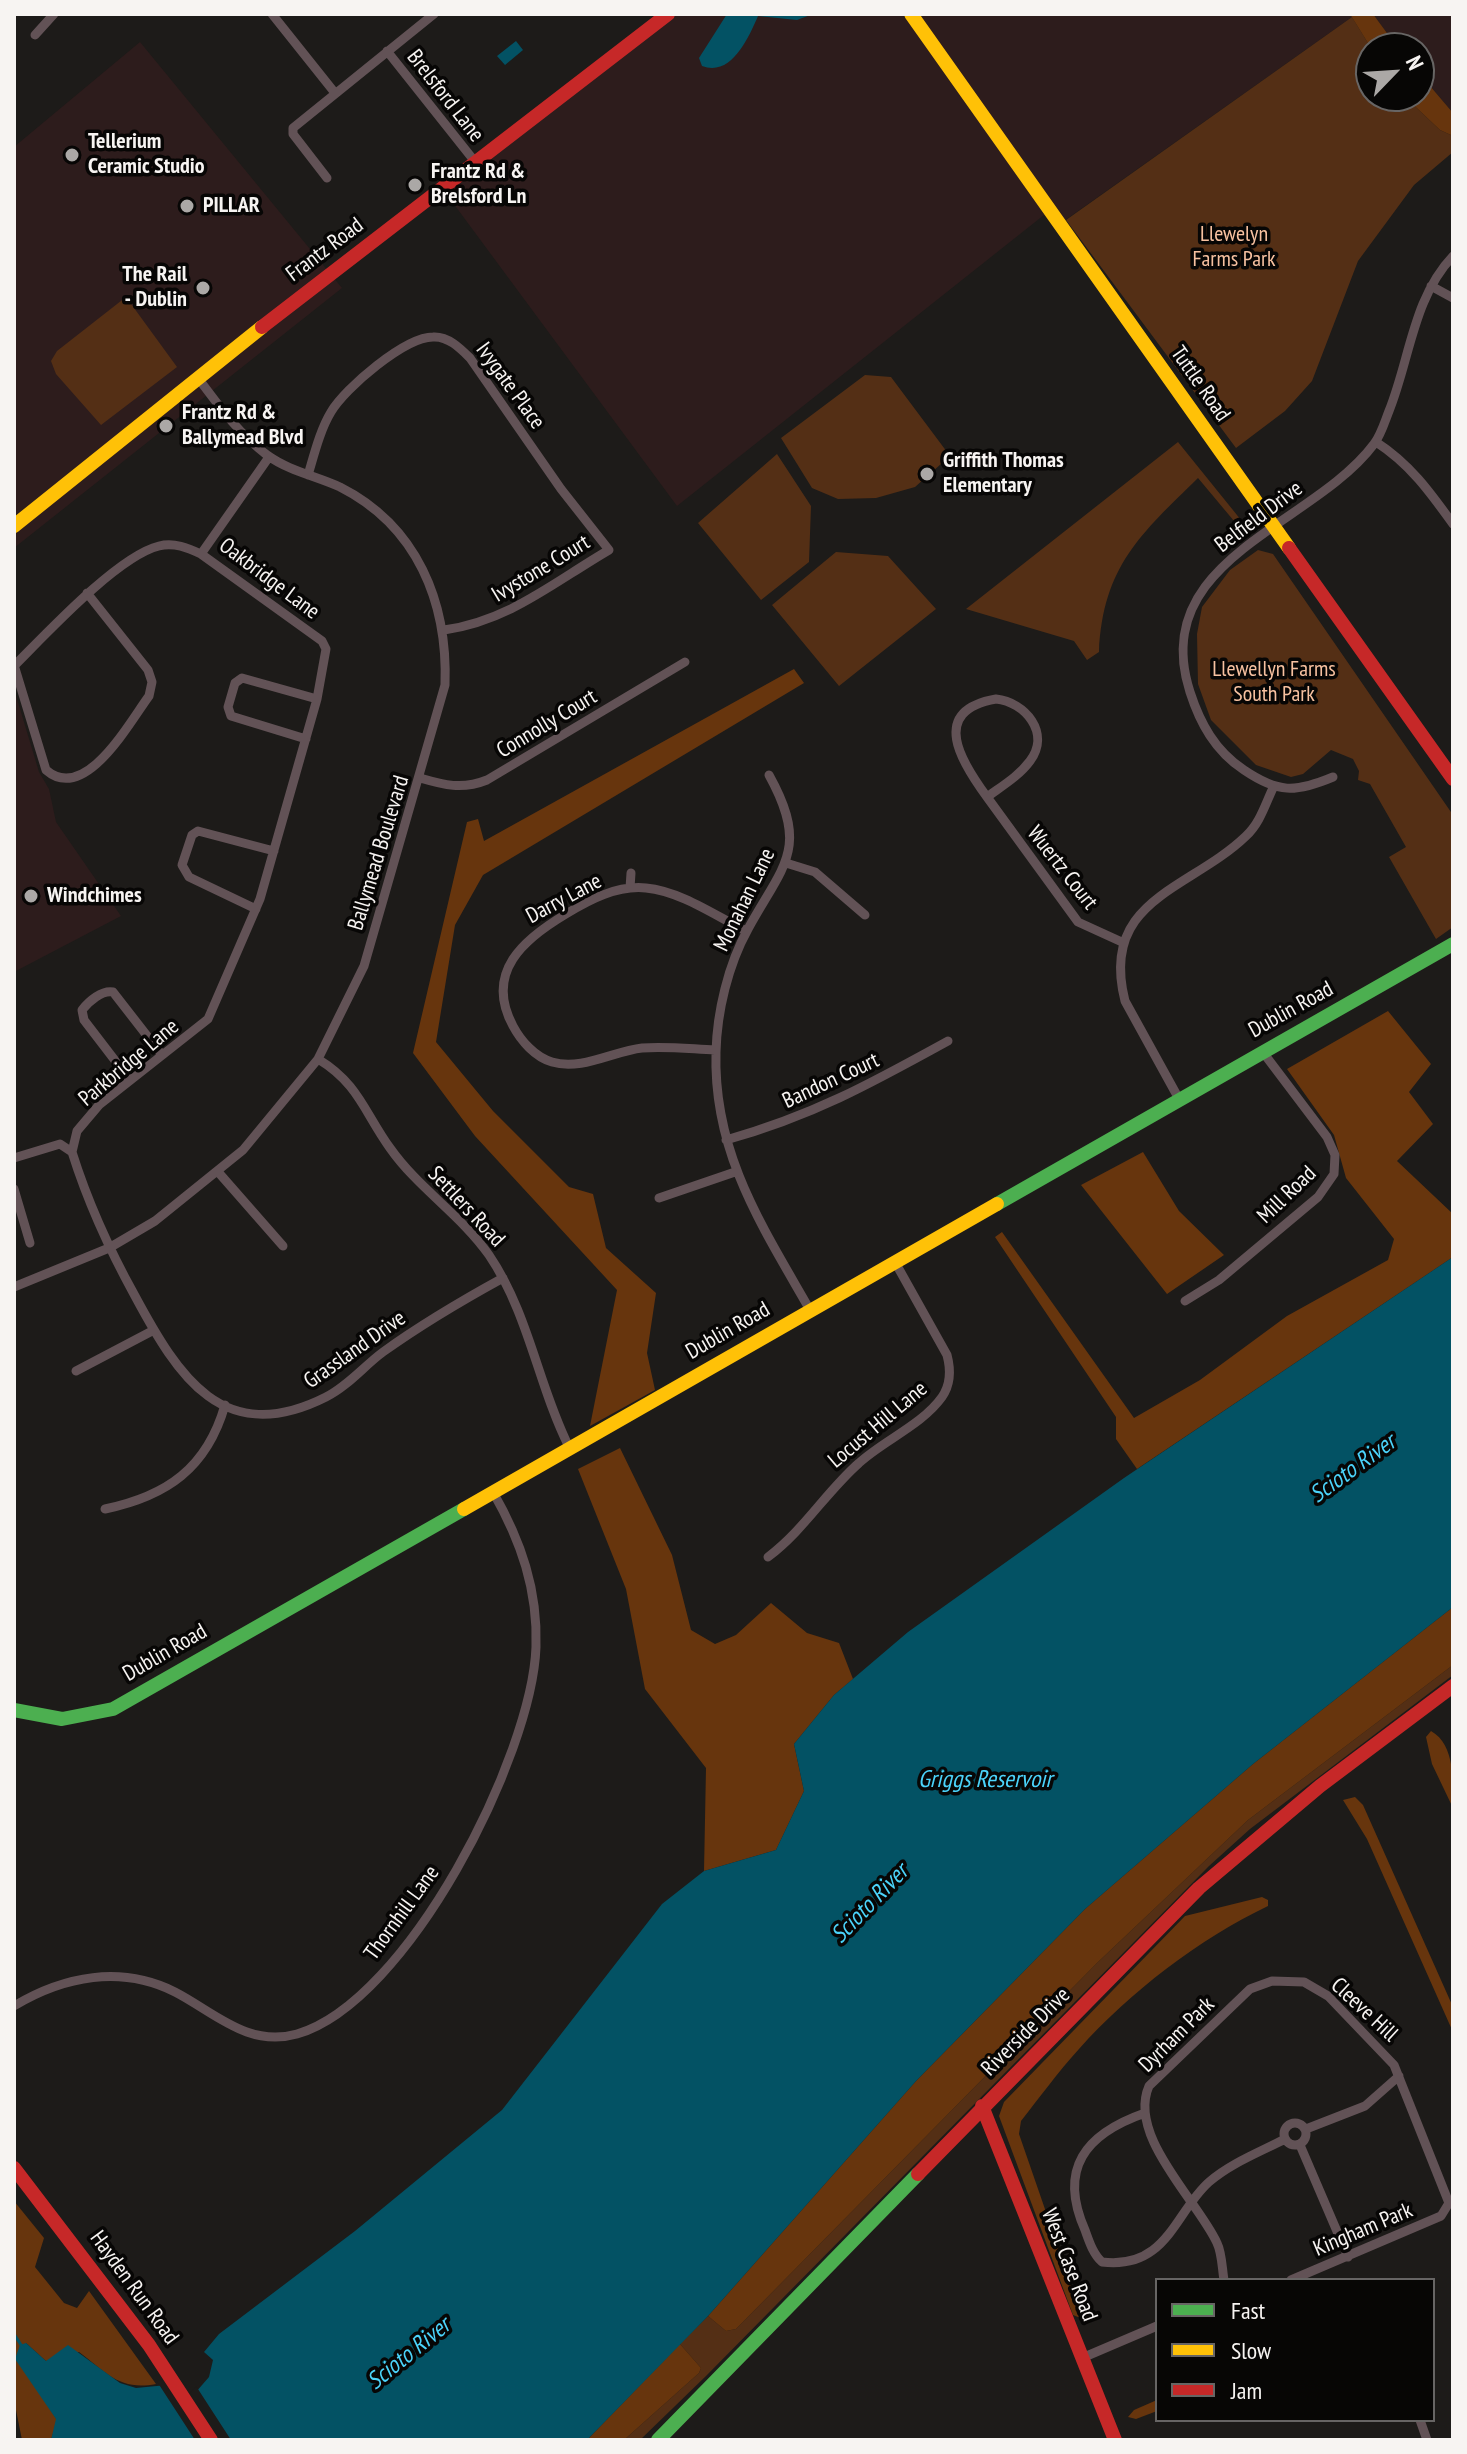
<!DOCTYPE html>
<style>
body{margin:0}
#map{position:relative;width:1467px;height:2454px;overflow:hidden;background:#1d1b19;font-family:"PT Sans Narrow",sans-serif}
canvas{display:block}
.frame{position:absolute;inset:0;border:16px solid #f7f4f2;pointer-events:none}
.legend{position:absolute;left:1155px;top:2278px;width:280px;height:144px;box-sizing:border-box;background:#070605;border:2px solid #676564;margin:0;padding:10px 14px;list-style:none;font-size:24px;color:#f7f4f2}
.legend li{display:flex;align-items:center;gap:16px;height:40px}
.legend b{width:40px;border:2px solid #676564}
.north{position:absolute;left:1355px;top:32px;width:80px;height:80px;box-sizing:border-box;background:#070605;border:2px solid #676564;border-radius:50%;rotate:65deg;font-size:22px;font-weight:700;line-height:32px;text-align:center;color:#f7f4f2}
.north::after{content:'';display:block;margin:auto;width:28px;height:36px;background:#aba8a6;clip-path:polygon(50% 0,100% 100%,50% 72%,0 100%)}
</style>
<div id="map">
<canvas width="1467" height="2454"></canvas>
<div class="frame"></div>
<ul class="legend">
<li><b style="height:10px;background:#4caf50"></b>Fast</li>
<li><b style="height:10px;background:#ffc107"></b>Slow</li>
<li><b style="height:10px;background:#c62828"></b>Jam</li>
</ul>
<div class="north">N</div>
</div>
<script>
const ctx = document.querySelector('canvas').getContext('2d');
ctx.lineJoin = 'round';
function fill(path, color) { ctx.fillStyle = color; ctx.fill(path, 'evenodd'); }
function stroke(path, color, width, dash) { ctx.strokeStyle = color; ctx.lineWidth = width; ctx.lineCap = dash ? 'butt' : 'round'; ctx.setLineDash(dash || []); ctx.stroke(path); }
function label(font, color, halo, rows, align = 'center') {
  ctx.font = font + ' "PT Sans Narrow",sans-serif'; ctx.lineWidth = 7; ctx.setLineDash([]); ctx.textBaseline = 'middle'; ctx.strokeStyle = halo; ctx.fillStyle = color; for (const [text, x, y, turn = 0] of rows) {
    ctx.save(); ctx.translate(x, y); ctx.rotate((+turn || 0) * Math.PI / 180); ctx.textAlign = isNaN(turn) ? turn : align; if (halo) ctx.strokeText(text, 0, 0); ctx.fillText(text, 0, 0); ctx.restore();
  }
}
const commercial = new Path2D(`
 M660,14H1350L1352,17L1054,228L1044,215L677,506L439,184Z
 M1373,14H1453V113L1419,73V48H1398Z
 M140,42L342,288L14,548V147Z
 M14,689L39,772L49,789L56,822L121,916L14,972Z`);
const green = new Path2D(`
 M1352,17L1371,48V96H1404L1440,130L1453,136V152L1414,185L1358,261L1312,381L1285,411L1236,448L1066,220Z
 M126,297L177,367L101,425L56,374L51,361L57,351Z
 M865,375L891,377L950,456L915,487L876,498L838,499L812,488L781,438Z
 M1178,442L1241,520L1239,527L1198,478C1141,534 1103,566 1099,652L1087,660L1074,641L966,609Z
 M777,454L811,506L809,562L761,600L698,523Z
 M1258,550L1273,554L1453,815V927L1436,939L1389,857L1406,847L1370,784L1358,780L1359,771L1353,759L1331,750L1303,774L1291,777L1256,765L1211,720L1198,684L1197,634L1202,607L1230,570Z
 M836,552L888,556L936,609L839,686L772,605Z
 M1453,1665V1675L1250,1829L1209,1866L706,2376L640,2440H624L699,2373L701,2368L680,2344L708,2316L726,2331L736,2329L1097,1963L1248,1820Z`);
const forest = new Path2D(`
 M1350,14H1373L1398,48H1371Z
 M1419,73L1453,113V136L1440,130L1404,96H1419Z
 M794,669L804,683L483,875L455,925L436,1042L493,1111L569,1187L593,1194L606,1248L656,1293L647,1353L655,1390L590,1426L617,1290L475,1136L413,1053L467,822L478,819L484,841Z
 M1388,1011L1431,1064L1409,1092L1433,1124L1397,1161L1453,1214V1257L1137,1469L1116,1439V1417L995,1237L1002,1232L1134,1418L1200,1380L1287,1316L1388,1260L1394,1239L1346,1178L1334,1135L1287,1069Z
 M1143,1152L1179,1211L1224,1255L1167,1294L1081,1185Z
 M620,1448L672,1555L691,1630L715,1644L736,1635L771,1603L807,1633L839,1643L853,1679L834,1695L794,1744L804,1791L776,1850L704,1871L706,1768L645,1689L626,1589L578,1469Z
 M1453,1607V1665L1248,1820L1097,1963L736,2329L726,2331L708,2316L916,2081L1085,1909L1253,1764Z
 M1431,1731C1456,1745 1453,1784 1453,1808L1432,1764L1426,1737Z
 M1355,1797L1363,1805L1453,2007V2032L1367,1839L1343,1800Z
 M1262,1897L1268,1900V1906C1199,1939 1130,1992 1079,2049C1058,2072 1040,2097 1021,2121L1019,2134L1083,2319L1073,2315L999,2116L1004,2102L1185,1916Z
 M14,2201L44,2238L35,2267L64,2303L77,2308L89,2291L156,2384C120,2391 107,2373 79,2352L46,2361L26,2343L37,2389L57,2420L51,2440H22L14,2400Z
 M680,2344L701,2368L699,2373L624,2440H587Z
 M1157,2400V2411L1136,2419L1128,2417L1134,2410Z`);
const water = new Path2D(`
 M727,14H813L797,20L758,16C748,39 731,77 702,66L699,58Z
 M516,41L523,50L505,65L497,56Z
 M1453,1257V1607L1253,1764L1085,1909L916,2081L708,2316L587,2440H51L56,2419L15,2359L20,2345L26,2343L46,2361L68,2345L120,2383L136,2388L167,2385L189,2400L209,2377L213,2360L204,2352L219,2334L355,2231L502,2110L662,1904L704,1871L776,1850L804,1791L794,1744L834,1695L908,1632L1124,1478Z`);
const pier = new Path2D(`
 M156,2380L169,2381L188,2395L196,2386L231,2440H195Z`);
const stream = new Path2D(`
 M14,2334L23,2348`);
const street = new Path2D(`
 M272,14L335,93
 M35,35L54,14
 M387,51L476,163
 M327,178L293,134V128L434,14
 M1431,286L1453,298
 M1376,442C1410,464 1430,492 1453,524
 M308,475C314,455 320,430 331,412C345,388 405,337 433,337C448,336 460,348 470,358L561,489L609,550C554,582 509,621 444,630
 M201,554L269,457
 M14,665L46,770C85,804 129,723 149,696L152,682L148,670L87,593
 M15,665C46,634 118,556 159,546C174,542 188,548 201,554L322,641L326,649L317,699L260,899L208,1019L99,1105L77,1131L72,1152C88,1203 109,1249 135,1296C178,1376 223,1449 326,1397C348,1386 364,1366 383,1352C422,1324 461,1301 503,1278
 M996,699C1025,702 1051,733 1030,761C1019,776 1002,786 987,797C962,763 928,711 996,699Z
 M306,739L231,716L228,707L235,683L242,678L317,699
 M769,775C810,849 783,865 748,929C728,965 717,1012 716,1052C713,1153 762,1226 810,1310
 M1333,777C1295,793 1278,793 1244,770C1215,751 1200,723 1190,692C1147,559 1313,526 1374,444C1381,435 1385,421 1389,411C1410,359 1413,298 1453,256
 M420,778C444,785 462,790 487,780L685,662
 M987,797L1078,922L1124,943
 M786,863L815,872L865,915
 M630,888L631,873
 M256,909L189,877L182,865L192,835L198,831L274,851
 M715,1050C691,1049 666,1046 642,1048C614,1051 581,1071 552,1062C535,1057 521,1041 513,1026C484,972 524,939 566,914C589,900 617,885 646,888C680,891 716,916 746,931
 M318,1059C359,1084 364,1112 390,1148C418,1188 461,1215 489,1255C529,1314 538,1385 569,1447
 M130,1080L84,1020L82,1010C89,1001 102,990 113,992L162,1055
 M1179,1099L1125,1001C1099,899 1190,890 1246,836C1260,823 1265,805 1273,788
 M726,1140C812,1116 870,1084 948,1041
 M14,1158L60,1144L72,1152
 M219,1173L283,1246
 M14,1189L30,1243
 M659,1198L735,1172
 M14,1287L109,1248L155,1221L243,1150L318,1059L364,966L445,685C448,602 417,526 340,487C316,476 289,471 267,455C239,434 219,406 198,378
 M1185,1301L1219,1280L1318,1197L1334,1174L1335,1155L1327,1137L1262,1051
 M76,1371L154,1330
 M105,1509C167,1496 207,1468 225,1405
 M768,1557C804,1530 826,1492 859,1463C884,1440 922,1425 942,1397C951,1384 951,1370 947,1355L895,1262
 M14,2006C64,1976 121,1965 175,1992C214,2012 248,2048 297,2034C408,2002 532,1756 536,1647C538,1590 521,1541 493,1492
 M1145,2113C1085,2134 1058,2169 1085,2230C1089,2241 1093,2254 1102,2262C1167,2270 1175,2212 1209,2182C1231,2163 1260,2152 1285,2139
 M1284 2134a11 11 0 1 1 22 0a11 11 0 1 1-22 0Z
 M1306,2129L1365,2106L1399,2076
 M1300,2145L1348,2257
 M1224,2280C1222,2268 1222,2253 1217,2243C1198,2201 1127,2136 1149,2086L1250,1989L1272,1981L1304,1982L1328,1996L1394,2065L1449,2203L1441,2216L1291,2280
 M1082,2358L1157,2326
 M1420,2420L1427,2440`);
const fast = new Path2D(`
 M997,1204L1453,944
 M14,1710L62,1719L113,1709L464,1509
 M658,2440L918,2174`);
const slow = new Path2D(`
 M911,14L1289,548
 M14,526L262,327
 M464,1509L997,1204`);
const jam = new Path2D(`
 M262,327L668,14
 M1289,548L1453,779
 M982,2106L1115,2440
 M14,2168L149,2345L211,2440
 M918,2174L1199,1888L1320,1786L1453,1686`);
const markers = [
 [72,155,8,"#aba8a6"],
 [415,185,8,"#aba8a6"],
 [187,206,8,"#aba8a6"],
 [203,288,8,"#aba8a6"],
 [166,426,8,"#aba8a6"],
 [927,474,8,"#aba8a6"],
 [31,896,8,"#aba8a6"]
];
const streetNames = [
 ["Brelsford Lane",445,96,52],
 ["Frantz Road",325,250,-37],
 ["Tuttle Road",1200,384,55],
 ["Ivygate Place",510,386,54],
 ["Belfield Drive",1259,517,-37],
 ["Ivystone Court",541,569,-31],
 ["Oakbridge Lane",269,579,37],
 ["Connolly Court",547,724,-31],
 ["Ballymead Boulevard",379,853,-73],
 ["Wuertz Court",1062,868,52],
 ["Darry Lane",564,899,-28],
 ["Monahan Lane",745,900,-64],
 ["Dublin Road",1291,1010,-29],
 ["Parkbridge Lane",129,1063,-40],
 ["Bandon Court",831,1081,-25],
 ["Mill Road",1287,1195,-44],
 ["Settlers Road",466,1207,47],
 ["Dublin Road",728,1331,-30],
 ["Grassland Drive",355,1350,-35],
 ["Locust Hill Lane",878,1425,-40],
 ["Dublin Road",165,1653,-30],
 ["Thornhill Lane",402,1913,-54],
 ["Cleeve Hill",1364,2010,43],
 ["Riverside Drive",1026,2032,-45],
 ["Dyrham Park",1177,2035,-45],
 ["Kingham Park",1363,2230,-23],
 ["West Case Road",1069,2265,69],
 ["Hayden Run Road",134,2288,54]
];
const poiNames = [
 ["Tellerium",88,142],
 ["Ceramic Studio",88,167],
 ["Frantz Rd &",431,172],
 ["Brelsford Ln",431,197],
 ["PILLAR",203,206],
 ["The Rail",187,275,"right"],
 ["- Dublin",187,300,"right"],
 ["Frantz Rd &",182,413],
 ["Ballymead Blvd",182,438],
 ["Griffith Thomas",943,461],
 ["Elementary",943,486],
 ["Windchimes",47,896]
];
const parkNames = [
 ["Llewelyn",1234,235],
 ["Farms Park",1234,260],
 ["Llewellyn Farms",1274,670],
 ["South Park",1274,695]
];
const waterNames = [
 ["Scioto River",1353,1469,-36],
 ["Griggs Reservoir",985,1780],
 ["Scioto River",870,1904,-46],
 ["Scioto River",409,2354,-39]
];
fill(commercial, '#2d1c1c');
fill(green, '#542f15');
fill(forest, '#67350d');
fill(water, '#035264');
fill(pier, '#1d1b19');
stroke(stream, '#035264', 3);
stroke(street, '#625256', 9);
stroke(fast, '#4caf50', 14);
stroke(slow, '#ffc107', 14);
stroke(jam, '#c62828', 14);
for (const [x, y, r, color] of markers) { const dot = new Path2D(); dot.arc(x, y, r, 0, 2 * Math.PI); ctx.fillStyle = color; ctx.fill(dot); stroke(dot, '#070605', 3); }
label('22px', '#f7f4f2', '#070605', streetNames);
label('bold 22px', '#f7f4f2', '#070605', poiNames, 'left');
label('22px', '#f7c1a0', '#070605', parkNames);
label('italic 24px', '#4bd3fa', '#070605', waterNames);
</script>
